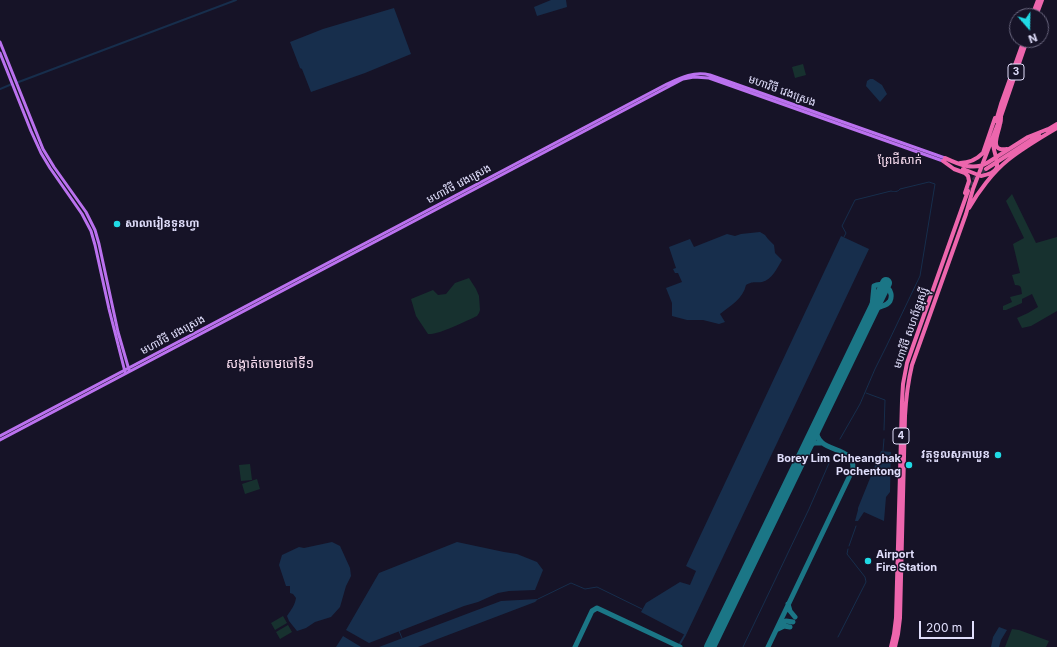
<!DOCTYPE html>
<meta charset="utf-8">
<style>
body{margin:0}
#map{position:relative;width:1057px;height:647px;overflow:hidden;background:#161327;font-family:Inter,sans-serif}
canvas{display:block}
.north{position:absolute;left:1009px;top:8px;width:40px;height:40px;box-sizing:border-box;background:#161327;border:1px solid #67647c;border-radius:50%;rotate:160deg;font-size:11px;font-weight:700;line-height:16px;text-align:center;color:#e0defb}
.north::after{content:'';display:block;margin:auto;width:14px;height:18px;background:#20dae5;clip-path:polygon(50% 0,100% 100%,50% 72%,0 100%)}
.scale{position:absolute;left:919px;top:621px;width:55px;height:18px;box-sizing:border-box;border:2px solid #e0defb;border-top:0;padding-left:5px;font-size:12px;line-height:14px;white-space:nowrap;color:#e0defb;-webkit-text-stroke:3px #161327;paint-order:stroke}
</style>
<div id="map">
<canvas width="1057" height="647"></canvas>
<div class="north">N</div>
<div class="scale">200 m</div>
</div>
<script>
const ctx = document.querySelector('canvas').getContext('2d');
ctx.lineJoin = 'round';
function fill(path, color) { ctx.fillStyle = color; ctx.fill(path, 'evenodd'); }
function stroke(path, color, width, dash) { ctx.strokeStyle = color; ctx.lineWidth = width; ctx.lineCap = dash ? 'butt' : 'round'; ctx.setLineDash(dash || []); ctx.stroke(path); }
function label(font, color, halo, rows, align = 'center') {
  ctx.font = font + ' Inter,"Noto Sans Khmer",sans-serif'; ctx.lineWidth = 3; ctx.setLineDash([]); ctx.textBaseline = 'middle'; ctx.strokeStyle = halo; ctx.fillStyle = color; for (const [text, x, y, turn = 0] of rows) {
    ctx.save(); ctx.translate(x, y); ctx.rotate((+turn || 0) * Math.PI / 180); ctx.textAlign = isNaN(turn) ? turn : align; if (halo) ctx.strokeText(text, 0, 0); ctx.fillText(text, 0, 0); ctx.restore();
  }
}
const green = new Path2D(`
 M803,64L806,75L795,78L792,67Z
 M1012,194L1036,243L1057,237V311L1031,326L1022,328L1017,318L1028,313L1038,307L1032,294L1022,299V303L1006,310H1003V306L1012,302L1010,297L1022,294C1021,288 1022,285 1015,285L1012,275L1020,273L1013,244L1024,238L1006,201Z
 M469,278L476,289L479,296L480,310L479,313L477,316C466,321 439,335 428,334L416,316L411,299L433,290L438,295L446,294L455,283Z
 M250,464L252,480L241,481L239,465Z
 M257,479L260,489L245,494L242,484Z
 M283,616L287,623L275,630L271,623Z
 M288,625L292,632L280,639L276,632Z
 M1012,629L1019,630L1049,641L1046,647H1005Z`);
const water = new Path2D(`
 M551,0H566L567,7L537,16L534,7Z
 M394,8L411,54L365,73L311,92L302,69L300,68L290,42L323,29Z
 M870,79H873L882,85L887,94L880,102L866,86L867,81Z
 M760,232L765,235L768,239L774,245L775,253L782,260C777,268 772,280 762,282C754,283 753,281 746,285C743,299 730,306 720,314L725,322L719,324L703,320H687L672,316V303L666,288L682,282L678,273H675L673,269L676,268L669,247L690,239L694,247L727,234L735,236L741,234Z
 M841,236L869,249L686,635H685L641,612L646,603L680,582L690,585L696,571L686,566Z
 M881,451L891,452L890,492L886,497L884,521L864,512L858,521H855L858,510V508Z
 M332,542L340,546L350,568L351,576L346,586L340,607L331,617L315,622L306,628L297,631L289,621L287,616C291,610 295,605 296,598L293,594L290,593V586H286L279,565L282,555L299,547L304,548Z
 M457,542L504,552L517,554L537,562L543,570L535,590L509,591L498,593L478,602L464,606L369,643L346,630L379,573Z
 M538,599L535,602L435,640L418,647H379L501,601Z
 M999,627L1007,630L1001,640L999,647H991L993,637Z
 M343,636L361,647H336Z`);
const stream = new Path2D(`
 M866,393L885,400L884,430
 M840,439L860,404L875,369L887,345L920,276L935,184L929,182L900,189C898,192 894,192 891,191L855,200L842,226L846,233L844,237
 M883,451L884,439
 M849,546L856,526
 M538,599L571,583L585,589L597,587L642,609
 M399,631L402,638
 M838,637L866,582L865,577L847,554L848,549
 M743,647L809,509L830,461`);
const canal = new Path2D(`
 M16,83L236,0
 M0,89L12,84
 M678,647L685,635`);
const taxiway = new Path2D(`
 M871,316L874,286C883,281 895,290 890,301C886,307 881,305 876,309C874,310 873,312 872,314
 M807,447L814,443H821
 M788,604L790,611L795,617
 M779,625L786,621L793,622
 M778,629L784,626L790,627
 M575,647L592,611L597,608L680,647
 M768,647L853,469C854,443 816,456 816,428`);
const runway = new Path2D(`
 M710,647L886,283`);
const highwayTunnel = new Path2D(`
 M968,191C972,180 977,175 986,169`);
const primary = new Path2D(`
 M0,42L43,149L54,167L86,212L95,230L99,244L118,332L129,370
 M0,53L31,131L41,153L50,168L82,214L91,231L95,245L109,309L124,368L125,372
 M0,436L665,85C680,78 693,71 710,75L945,158
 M0,440L683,79L694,77L709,78L943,161`);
const highway = new Path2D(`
 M1032,16L1038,0
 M1036,16L1042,0
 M1001,116L1027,40
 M1001,117C1001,118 1001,124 1000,124C999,133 988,152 1007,149
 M996,121L1001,104L1024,40
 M1047,130L1057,124
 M945,158C958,164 973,171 987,163L1028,137L1048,129
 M943,161L954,169L965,173L968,176L969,181L965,193
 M960,163C968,163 977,159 983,153L995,118
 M963,169L981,176
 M986,169L1039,135
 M981,176C1010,171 991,156 993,139
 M969,208C978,192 993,172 1008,160C1023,148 1040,138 1057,128
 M891,647L894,634L896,618L902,401L903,384L907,363L968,191
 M895,647L898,634L900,618L905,416C906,398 908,382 912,365L966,214L973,189L1002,113`);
const markers = [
 [117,224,4,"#20dae5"],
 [998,455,4,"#20dae5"],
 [909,465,4,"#20dae5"],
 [868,561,4,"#20dae5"]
];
const shields = [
 [1016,72,16],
 [901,436,16]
];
const shieldNames = [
 ["3",1016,72],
 ["4",901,436]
];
const streetNames = [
 ["មហាវិថី វេងស្រេង",782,91,20],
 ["មហាវិថី វេងស្រេង",459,184,-28],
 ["មហាវិថី សហព័ន្ធរុស្ស៊ី",911,328,-71],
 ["មហាវិថី វេងស្រេង",173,335,-28]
];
const poiNames = [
 ["សាលារៀនទួនហ្វា",125,224],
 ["វត្តទួលសុភាឃួន",990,455,"right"],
 ["Borey Lim Chheanghak",901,459,"right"],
 ["Pochentong",901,472,"right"],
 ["Airport",876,555],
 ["Fire Station",876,568]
];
const neighbourhoodNames = [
 ["ព្រែជីសាក់",900,160]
];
const quarterNames = [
 ["សង្កាត់ចោមចៅទី១",270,364]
];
fill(green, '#17312f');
fill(water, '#172e4c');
stroke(stream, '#172e4c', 1);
stroke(canal, '#172e4c', 2);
stroke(taxiway, '#1b7686', 5);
stroke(runway, '#1b7686', 12);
stroke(highwayTunnel, '#343147', 4, [4, 2]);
stroke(primary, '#ba71ee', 3);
stroke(highway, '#ed66ad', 4);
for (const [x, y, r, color] of markers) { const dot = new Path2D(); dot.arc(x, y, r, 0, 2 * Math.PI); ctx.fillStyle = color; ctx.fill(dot); stroke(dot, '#161327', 1.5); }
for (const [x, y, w] of shields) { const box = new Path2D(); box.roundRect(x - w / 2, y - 8, w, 16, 3); ctx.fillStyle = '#161327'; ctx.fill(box); stroke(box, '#e0defb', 1); }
label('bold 10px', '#e0defb', null, shieldNames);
label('11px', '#e0defb', '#161327', streetNames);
label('bold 11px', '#e0defb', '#161327', poiNames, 'left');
label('12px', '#fbdff2', '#161327', neighbourhoodNames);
label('13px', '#fbdff2', '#161327', quarterNames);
</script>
